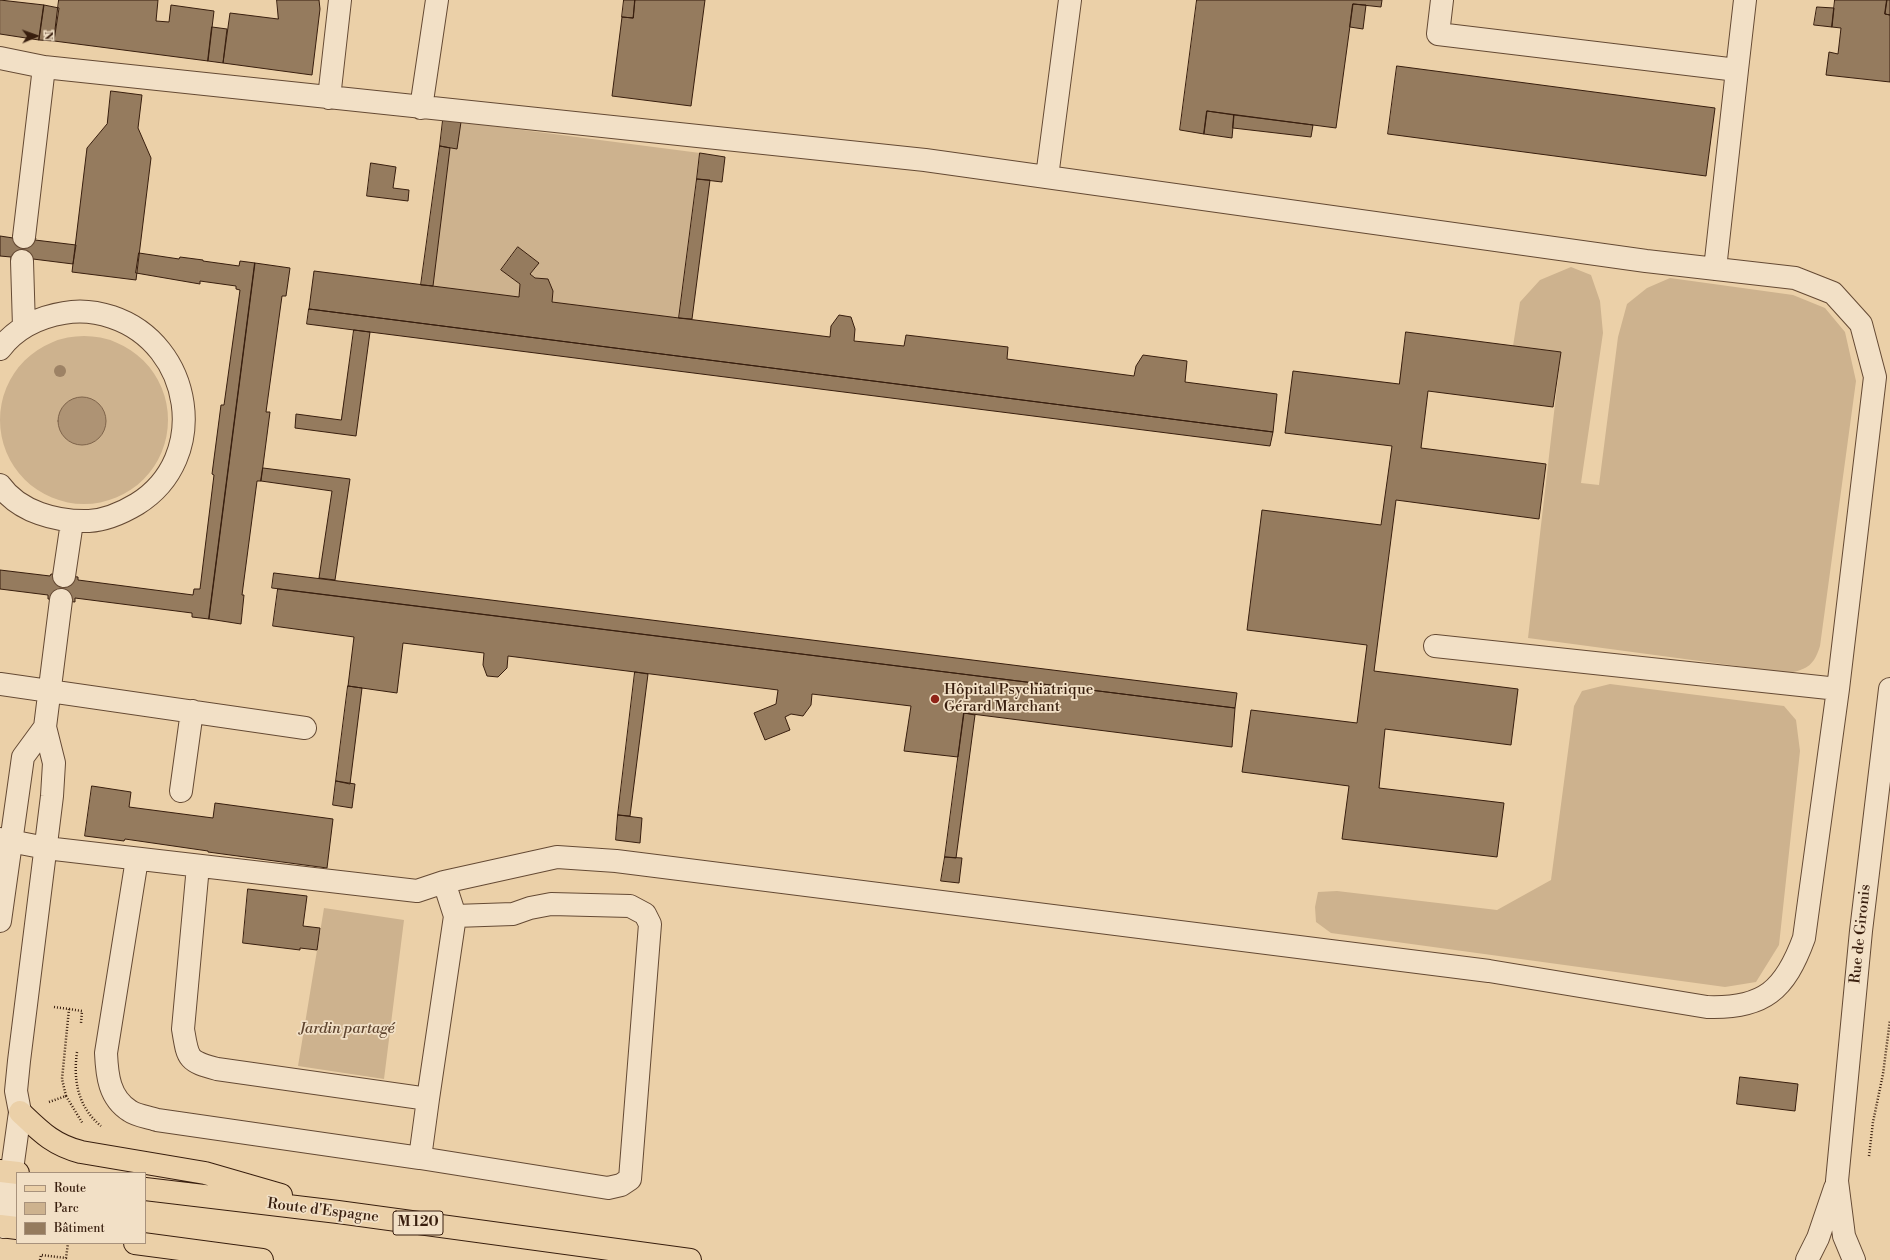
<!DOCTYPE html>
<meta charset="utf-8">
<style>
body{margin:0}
#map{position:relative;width:1890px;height:1260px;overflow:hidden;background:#ebd0a8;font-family:"Libre Bodoni",serif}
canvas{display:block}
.legend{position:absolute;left:16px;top:1172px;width:130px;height:72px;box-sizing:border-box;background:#f2e0c6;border:1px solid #a8927c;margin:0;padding:5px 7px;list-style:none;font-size:12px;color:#381e0e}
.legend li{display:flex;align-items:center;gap:8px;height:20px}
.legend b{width:20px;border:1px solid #a8927c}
.north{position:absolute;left:16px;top:16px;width:40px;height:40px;-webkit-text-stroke:3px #f2e0c6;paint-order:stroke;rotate:88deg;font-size:11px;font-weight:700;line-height:16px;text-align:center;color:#381e0e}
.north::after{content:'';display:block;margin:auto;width:14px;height:18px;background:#381e0e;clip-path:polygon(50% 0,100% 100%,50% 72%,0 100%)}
</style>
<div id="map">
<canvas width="1890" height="1260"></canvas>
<ul class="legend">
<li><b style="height:5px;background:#ebd0a8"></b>Route</li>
<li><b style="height:11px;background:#cdb28e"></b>Parc</li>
<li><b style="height:11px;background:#957b5e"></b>Bâtiment</li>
</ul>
<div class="north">N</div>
</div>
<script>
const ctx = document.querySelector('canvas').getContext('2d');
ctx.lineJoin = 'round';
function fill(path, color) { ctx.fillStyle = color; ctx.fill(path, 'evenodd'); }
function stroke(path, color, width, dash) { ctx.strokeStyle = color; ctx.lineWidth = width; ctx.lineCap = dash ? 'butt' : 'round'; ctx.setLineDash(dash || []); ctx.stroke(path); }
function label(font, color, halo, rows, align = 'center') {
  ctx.font = font + ' "Libre Bodoni",serif'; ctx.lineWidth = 3.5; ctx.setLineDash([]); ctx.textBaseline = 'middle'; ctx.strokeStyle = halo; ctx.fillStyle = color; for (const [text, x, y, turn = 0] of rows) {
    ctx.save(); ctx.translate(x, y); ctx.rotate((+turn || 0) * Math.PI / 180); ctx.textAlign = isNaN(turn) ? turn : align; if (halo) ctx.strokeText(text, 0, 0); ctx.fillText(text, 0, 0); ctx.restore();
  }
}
const green = new Path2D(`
 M461,122L700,153L679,318L552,302L553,291L548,280L535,278L530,274L539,263L518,247L501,270L520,284L519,297L433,286L450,148H457Z
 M1571,267L1591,275L1600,301L1603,333L1581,483L1599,485L1618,337L1627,304L1647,288L1670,278L1793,295L1825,308L1845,332L1856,381L1820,646C1814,665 1808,669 1789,673L1528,638L1561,352L1513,346L1520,302L1540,280Z
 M0 420a84 84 0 1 1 168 0a84 84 0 1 1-168 0Z
 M1610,684L1784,706L1796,720L1800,751L1779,945L1756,982L1725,987L1331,933L1316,922L1315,907L1318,892L1337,891L1497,910L1551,880L1574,706L1582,691Z
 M324,908L404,920L384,1079L298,1066Z`);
const water = new Path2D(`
 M58 421a24 24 0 1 1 48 0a24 24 0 1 1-48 0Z`);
const building = new Path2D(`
 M0,0L44,5L39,40L0,34Z
 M59,0H158L156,21L169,22L171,5L214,11L208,61L54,41Z
 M277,0H319L320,9L312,75L223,63L230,13L278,19Z
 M624,0H635L633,18L622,17Z
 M635,0H705L691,106L612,96L622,17L633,18Z
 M1197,0H1382L1381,7L1353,4L1336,128L1207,111L1204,134L1180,130Z
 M1835,0H1887L1885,14L1890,15V82L1826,75L1829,52L1838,54L1841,28L1832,27Z
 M1887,0H1890V15L1885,14Z
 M1353,4L1366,5L1363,29L1350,27Z
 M44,5L59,8L54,41L39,40Z
 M1817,7L1834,8L1832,27L1814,25Z
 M212,27L227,29L223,63L208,61Z
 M1397,66L1715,108L1706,176L1388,134Z
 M111,91L142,95L138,128L151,158L136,280L72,272L87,148L107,124Z
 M1207,111L1234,115L1232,138L1204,134Z
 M1234,115L1313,125L1311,137L1233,128Z
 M443,120L461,122L457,149L440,146Z
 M440,146L450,148L433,286L421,285Z
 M700,153L725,157L722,182L697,179Z
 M371,163L396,167L393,188L409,190L408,201L367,196Z
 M697,179L710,180L692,319L679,318Z
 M13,235L36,238L35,240L76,245L73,264L33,259V263L11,260V257L0,256V236L13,238Z
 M518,247L539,263L530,274L535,278L548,279L553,291L552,302L830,337L831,326L839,315L851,317L855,329L854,341L904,346L906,335L1008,347L1007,359L1134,376L1136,366L1143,355L1187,361L1185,382L1277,394L1273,432L309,309L314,271L519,297L520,284L501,270Z
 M139,253L179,259L180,257L203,260V261L239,266L240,261L255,263L209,619L192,617V613L75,598V602L48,599V595L0,589V570L50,576L51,574L78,577V580L193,595L194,589H200L214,475L212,474L221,405H224L240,290L236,289V286L200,281V284L136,273Z
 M255,263L290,268L286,296H282L266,412H270L261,481H257L242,595H244L241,624L209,619Z
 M309,309L1273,432L1270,446L354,330L307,324Z
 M354,330L370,332L356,436L295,428L296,414L341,420Z
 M1406,332L1561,352L1553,407L1428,391L1421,448L1546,464L1539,519L1396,500L1374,671L1518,689L1511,745L1385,729L1379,788L1504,803L1497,857L1342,839L1349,786L1242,772L1251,710L1357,723L1367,645L1247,630L1262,510L1381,525L1392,446L1285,433L1293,371L1399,384Z
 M263,468L350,479L335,580L319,578L332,491L261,481Z
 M274,573L1237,693L1235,708L272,588Z
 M278,589L1235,708L1232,747L964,713L958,757L904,751L911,706L812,694L811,705L803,716L791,714L785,717L790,730L765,740L754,713L776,704L778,690L508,656L507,668L498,677L487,676L483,665L484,653L403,643L397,693L348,686L354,637L273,626Z
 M635,672L648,674L630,816L618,815Z
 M348,686L362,688L350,784L336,781Z
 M964,713L975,715L956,858L945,857Z
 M336,781L355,784L352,808L333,805Z
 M92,786L131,792L129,807L213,818L215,803L333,819L327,868L208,852V851L125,839L124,841L85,836Z
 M618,815L642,818L640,843L616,840Z
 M945,857L962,858L959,883L941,881Z
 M248,889L307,896L303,926L320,928L317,950L300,948V950L243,943Z
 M1740,1077L1798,1084L1795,1111L1737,1104Z`);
const path = new Path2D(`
 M54,1007L69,1009L62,1079L66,1096
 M69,1009L82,1011L81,1023
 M77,1052C73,1081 78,1107 101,1126
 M49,1102L66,1096L83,1124
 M1869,1156L1873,1122L1883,1074L1890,1020
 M40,1260L41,1255L66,1258L68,1243`);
const minor = new Path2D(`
 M1442,0L1438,34L1737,70L1745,0
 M0,58L44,67L925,160L1646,261L1795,278L1833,293L1861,324L1875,377L1838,689L1804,938C1785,990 1764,1009 1707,1007L1489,971L616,861L557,857L444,882L417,891L46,848L0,839
 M329,98L340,0
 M421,108L437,0
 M1047,177L1070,0
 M24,237L44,67
 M22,261L24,327
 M1715,269L1737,70
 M0,349C16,328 40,317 64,313C80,310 97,312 112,317C193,344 211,458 137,504C122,513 106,520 89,521C57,522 19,512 0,485
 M64,576L72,522
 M1435,646L1838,689
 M0,684L305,728
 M181,791L192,711
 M137,859L106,1053C107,1075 109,1098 130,1111C137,1116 149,1117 157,1120L420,1158L428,1099
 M198,866L183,1029C188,1059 187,1061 217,1069L428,1099L455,916L444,882
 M0,921L23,757L45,727
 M420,1158L608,1188L621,1185L630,1179L650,924L645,914L630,906L551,904L530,908L513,914L455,916
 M4,1227L20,1112L16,1091L19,1061L52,796L54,763L45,727L61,600
 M1807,1260L1818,1238L1835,1188
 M1854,1260L1844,1236L1837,1181L1861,931L1890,689`);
const major = new Path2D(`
 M20,1112C40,1131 53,1145 81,1152L205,1173L281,1195
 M0,1171L18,1173
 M145,1189L338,1212L690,1260
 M0,1226L17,1228
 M135,1243L262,1260`);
const trees = [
 [60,371]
];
const markers = [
 [935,699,5,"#8f2418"]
];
const shields = [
 [418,1223,50]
];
const shieldNames = [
 ["M 120",418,1223]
];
const poiNames = [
 ["Hôpital Psychiatrique",944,690],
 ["Gérard Marchant",944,707]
];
const streetNames = [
 ["Rue de Gironis",1861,934,-84],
 ["Route d'Espagne",323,1211,7]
];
const parkNames = [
 ["Jardin partagé",347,1029]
];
fill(green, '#cdb28e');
fill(water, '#ae9374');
stroke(water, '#7f644b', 1);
fill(building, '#957b5e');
stroke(building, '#381e0e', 1);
stroke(minor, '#654a34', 24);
stroke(major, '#381e0e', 24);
stroke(path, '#381e0e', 2.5, [1, 2]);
stroke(minor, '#f2e0c6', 22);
stroke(major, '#ebd0a8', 22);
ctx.fillStyle = '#9d8265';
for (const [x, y] of trees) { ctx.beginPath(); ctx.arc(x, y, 6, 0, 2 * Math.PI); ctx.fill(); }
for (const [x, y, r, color] of markers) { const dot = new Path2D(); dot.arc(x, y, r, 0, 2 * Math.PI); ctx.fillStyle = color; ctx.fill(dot); stroke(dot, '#f2e0c6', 1.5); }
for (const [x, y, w] of shields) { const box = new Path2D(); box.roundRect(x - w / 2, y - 12, w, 24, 3); ctx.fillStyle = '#f2e0c6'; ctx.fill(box); stroke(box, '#381e0e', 1); }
label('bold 14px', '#381e0e', null, shieldNames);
label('15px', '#381e0e', '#f2e0c6', poiNames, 'left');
label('15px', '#381e0e', '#f2e0c6', streetNames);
label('italic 15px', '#5d432e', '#f2e0c6', parkNames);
</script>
